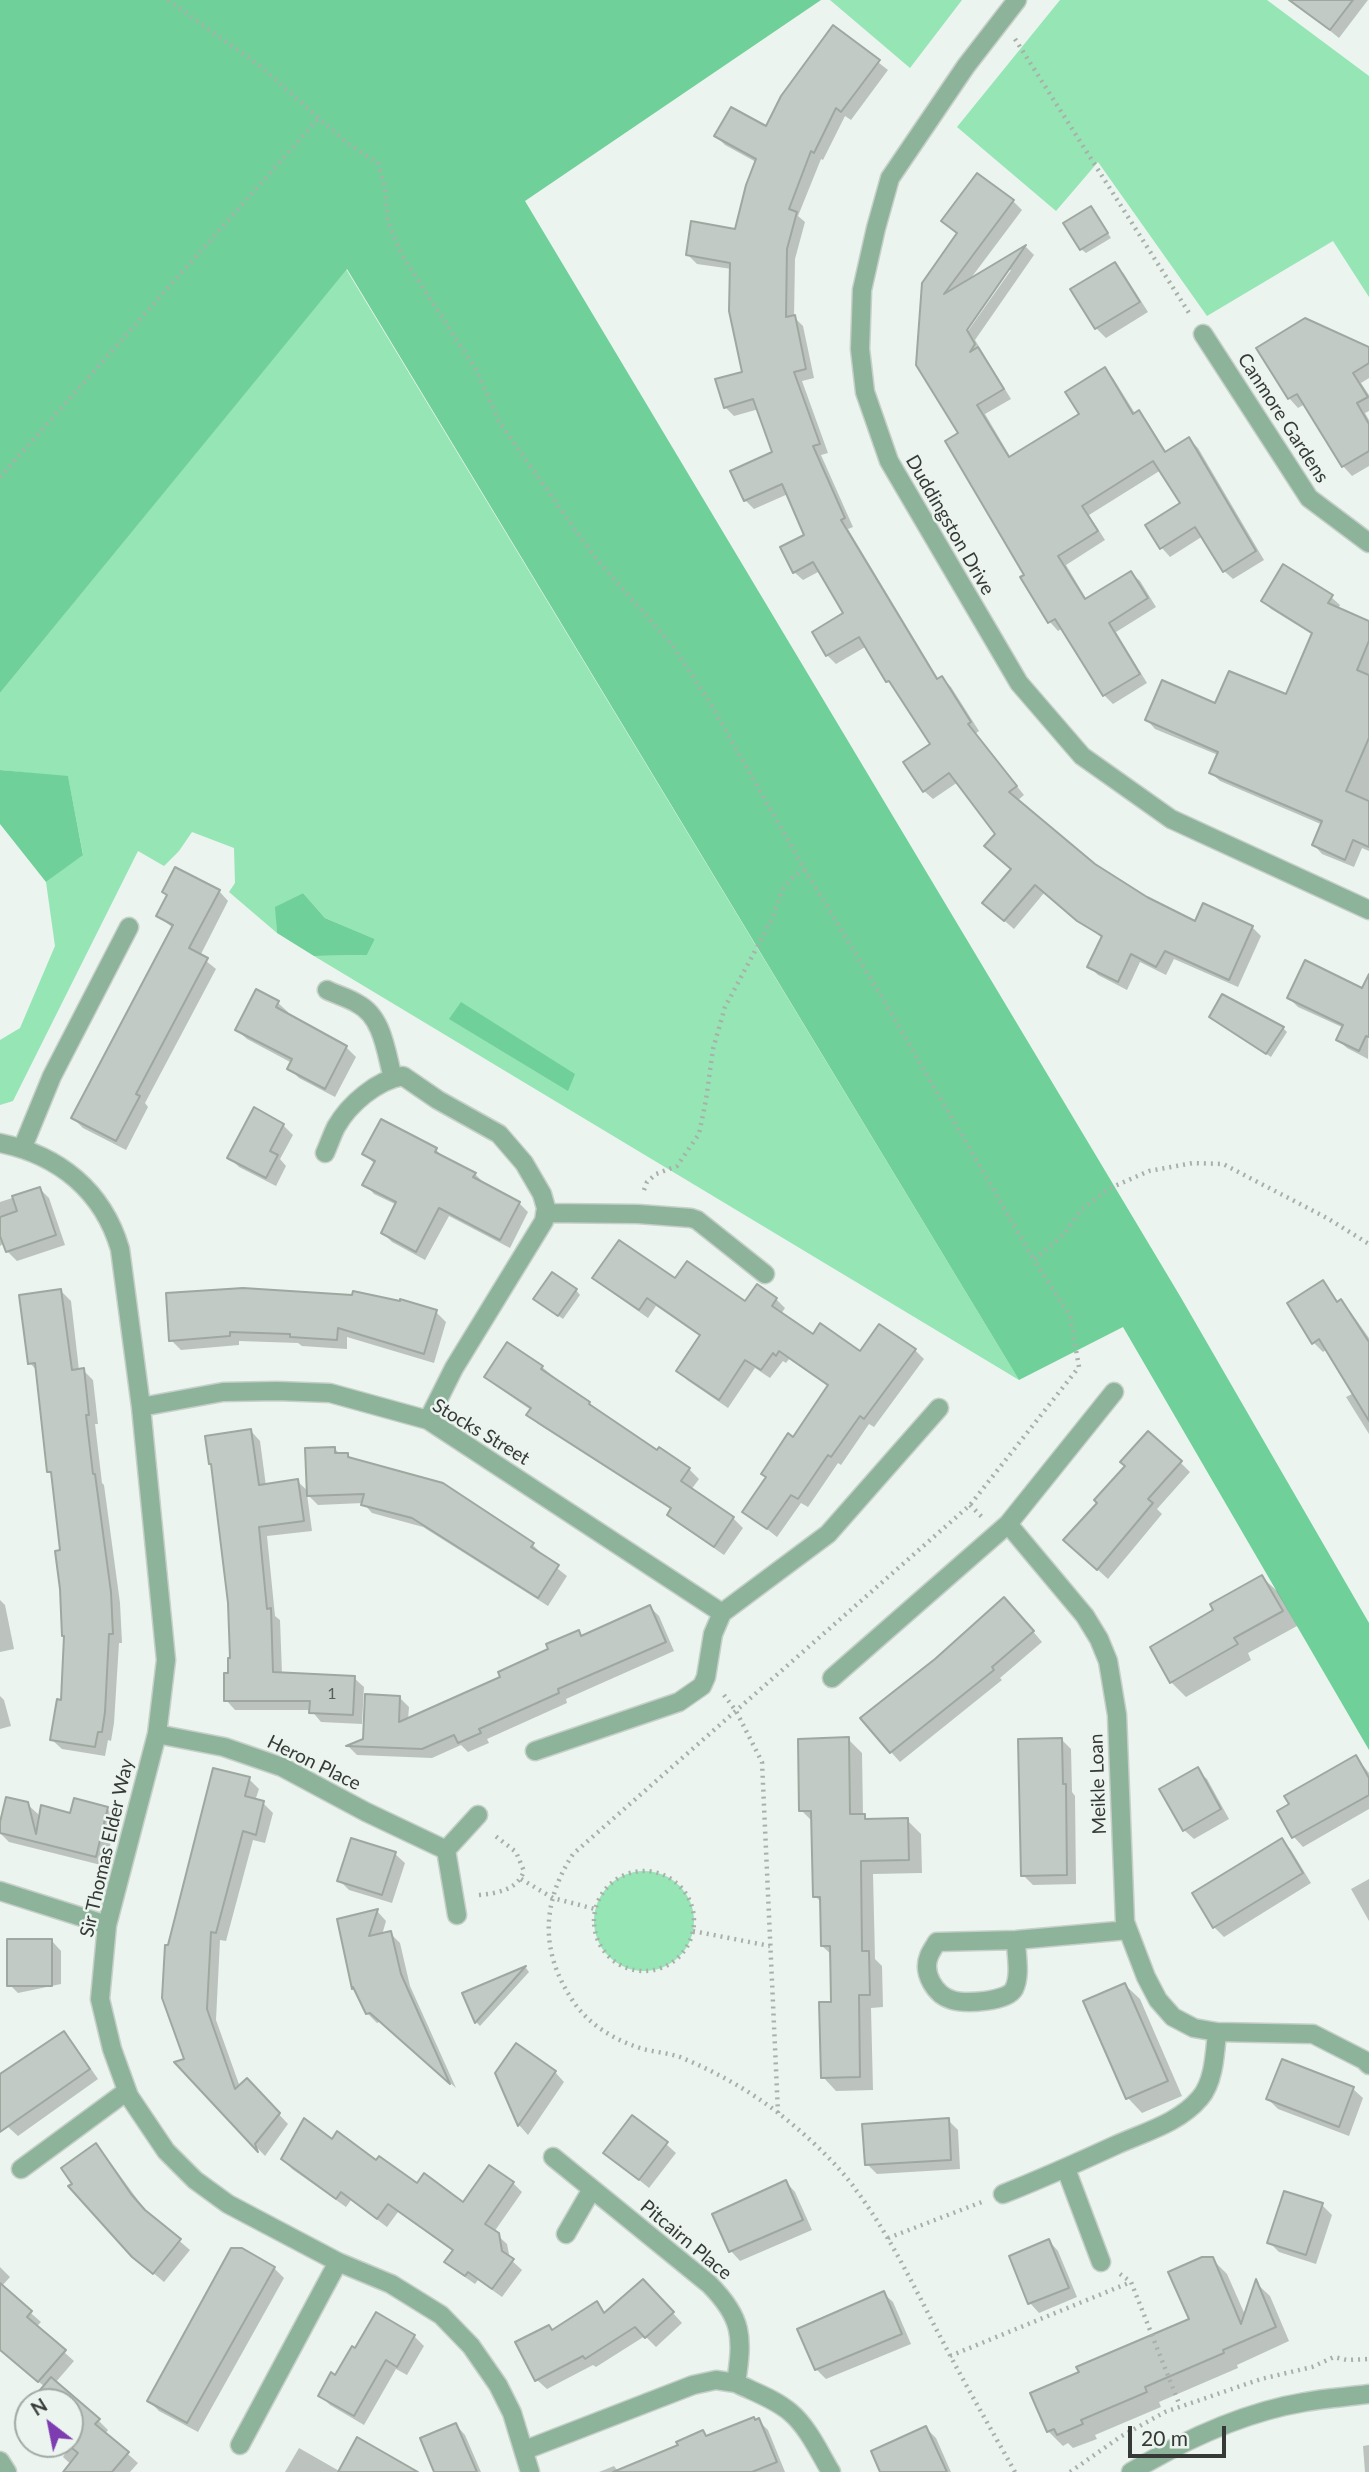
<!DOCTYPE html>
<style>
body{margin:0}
#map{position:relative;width:1369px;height:2472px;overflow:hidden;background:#ebf4ee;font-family:Lato,sans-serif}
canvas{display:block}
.north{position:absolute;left:14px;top:2388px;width:70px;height:70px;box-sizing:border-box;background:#ebf4ee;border:2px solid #a3aaa5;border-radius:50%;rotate:328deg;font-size:19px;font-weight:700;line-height:28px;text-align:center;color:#363a37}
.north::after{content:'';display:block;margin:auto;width:24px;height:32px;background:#7d3cb0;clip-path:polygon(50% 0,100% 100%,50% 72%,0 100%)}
.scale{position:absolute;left:1128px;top:2426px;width:98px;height:32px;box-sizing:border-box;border:4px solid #363a37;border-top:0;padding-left:9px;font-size:21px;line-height:24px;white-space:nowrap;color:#363a37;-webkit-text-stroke:5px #ebf4ee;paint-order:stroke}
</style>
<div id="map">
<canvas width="1369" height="2472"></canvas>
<div class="north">N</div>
<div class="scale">20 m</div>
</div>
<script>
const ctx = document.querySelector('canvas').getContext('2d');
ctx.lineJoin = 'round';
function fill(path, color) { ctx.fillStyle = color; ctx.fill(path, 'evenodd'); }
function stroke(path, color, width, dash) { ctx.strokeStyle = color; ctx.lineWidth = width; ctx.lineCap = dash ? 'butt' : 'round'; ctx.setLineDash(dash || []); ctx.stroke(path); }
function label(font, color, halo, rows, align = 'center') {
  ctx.font = font + ' Lato,sans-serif'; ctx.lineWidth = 5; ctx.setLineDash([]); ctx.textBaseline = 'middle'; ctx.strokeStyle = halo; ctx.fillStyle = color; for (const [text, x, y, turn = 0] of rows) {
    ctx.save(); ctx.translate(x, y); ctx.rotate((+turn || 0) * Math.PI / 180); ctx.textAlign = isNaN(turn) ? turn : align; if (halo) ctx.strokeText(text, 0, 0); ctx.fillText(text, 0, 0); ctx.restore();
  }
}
const green = new Path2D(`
 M830,0H962L910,68Z
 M1060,0H1267L1369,76V297L1333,241L1207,316L1098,162L1056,211L957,127Z
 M346,269L1019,1380L314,956L367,955L375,939L325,918L303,893L276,907L277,933L229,892L235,883L234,848L192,832L179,851L164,866L138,851L13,1101L0,1105V1040L20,1028L55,946L46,882L83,854L68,777L0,770V693Z
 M594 1921a50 50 0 1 1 100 0a50 50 0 1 1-100 0Z`);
const forest = new Path2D(`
 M0,0H821L525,201L1180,1296L1369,1623V1750L1123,1327L1019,1380L347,269L0,693Z
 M0,770L68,776L83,855L46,882L0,824Z
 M303,893L325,918L375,939L367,955L314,956L277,933L275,907Z
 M461,1002L575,1074L568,1091L449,1019Z`);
const shadow = new Path2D(`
 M1302,0H1368L1339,38L1298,5Z
 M834,28L888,70L851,120L845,116L823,160L821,159L798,216L805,222L795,259L794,317L803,326L814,378L802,381L828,453L821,455L853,527L848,529L939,680L942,678L951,687L979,731L975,734L1024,795L1017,801L1094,865L1146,898L1196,923L1252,927L1261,936L1238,987L1174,959L1166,975L1140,962L1127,990L1098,975L1089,966L1102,938L1044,893L1014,929L993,911L1013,869L997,834L958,782L933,799L924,791L932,744L897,690L888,681L867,646L836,664L827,655L845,614L820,571L803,580L794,572L806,536L788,494L754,509L745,500L774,453L759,409L734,416L725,407L744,373L732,269L697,264L688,255L736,231L756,162L725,145L716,136L767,129Z
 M1013,201L1022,210L968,282L1026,247L1034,255L975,340L1011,399L985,414L1011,458L1082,414L1104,369L1113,378L1136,415L1139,413L1147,421L1167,453L1189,439L1198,448L1264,560L1233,579L1224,571L1203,536L1170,557L1162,548L1148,526L1182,504L1161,470L1089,515L1105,540L1066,565L1087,600L1131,573L1140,581L1156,607L1116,632L1147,683L1113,704L1104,695L1063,628L1058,631L1050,622L960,434L918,364L958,235L943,221ZM1006,270H1011L963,338L960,336Z
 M1095,213L1111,238L1086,253L1081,249Z
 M1114,264L1124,274L1148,312L1106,338L1096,328Z
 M1369,349V378L1361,383L1369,395V411L1365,413L1369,420V466L1352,476L1343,466L1305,404L1298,408L1289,398Z
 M1331,597L1340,605L1338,609L1369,622V851L1362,848L1354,867L1322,854L1314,845L1323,825L1220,781L1211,773L1218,755L1155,729L1147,720L1216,705L1287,697L1313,635L1271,609L1263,601Z
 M219,891L228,901L200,956L216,969L145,1103L148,1107L126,1150L83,1128L73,1118L173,928L158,916L168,896L164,892Z
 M1369,993L1368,1059L1347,1048L1338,1040L1344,1028L1298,1007L1289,998Z
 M278,1003L288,1012L287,1015L346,1047L356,1057L335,1097L299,1078L289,1068L292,1063L247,1039L237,1030Z
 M1216,1021L1283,1028L1287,1032L1271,1057Z
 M283,1125L293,1135L280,1159L286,1166L276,1186L239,1167L230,1158Z
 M436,1150L445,1158L475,1174L484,1183L519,1203L528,1212L510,1248L449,1216L425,1260L392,1242L383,1233L397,1205L374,1194L365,1184L375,1164L364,1154Z
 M40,1189L49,1198L65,1245L17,1261L7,1251L4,1243L0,1246V1202Z
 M594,1278L676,1280L745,1303L776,1299L785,1308L781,1314L814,1336L861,1353L915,1350L924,1359L874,1427L869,1424L841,1465L838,1463L808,1507L801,1503L777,1537L744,1511L829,1387L789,1359L786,1363L783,1361L770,1378L755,1368L728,1408L687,1380L678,1370L701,1337L656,1306L648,1318L604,1287Z
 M1323,1282L1339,1303L1350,1311L1369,1338V1434L1346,1397L1354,1393L1327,1349L1323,1352L1313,1342Z
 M243,1289L282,1291L402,1302L436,1312L446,1322L434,1363L347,1337V1349L302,1346L298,1343L239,1341V1345L181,1350L171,1340Z
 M576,1290L580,1295L563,1319L540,1303Z
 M61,1291L71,1301L79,1370H83L93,1380L98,1424H95L102,1483L104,1485L120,1603L122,1643H119L114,1723L111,1741L108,1740L105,1756L62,1749L52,1740L62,1702L66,1638L62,1551L53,1475L49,1471L38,1372L30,1363Z
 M542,1367L596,1411L657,1453L689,1469L699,1479L691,1490L733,1518L743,1528L724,1555L679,1524L669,1514L672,1510L538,1424L528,1414L531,1410L496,1386L486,1376Z
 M251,1431L260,1441L266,1486L297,1481L309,1492L334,1448L341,1455H348L353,1460L532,1544L541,1553L540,1555L567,1576L548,1606L423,1527L372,1513L363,1503L318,1505L307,1494L312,1531L267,1536L275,1616L280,1620L282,1674L354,1678L364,1687L362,1724L321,1722L311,1710H235L226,1700L232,1659L230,1603L214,1467L210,1464Z
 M1180,1462L1190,1472L1157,1509L1162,1514L1108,1579L1075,1549Z
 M1262,1577L1277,1591L1297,1626L1248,1653L1251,1660L1186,1697L1171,1682L1216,1611Z
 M0,1600L5,1605L14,1649L0,1652Z
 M650,1607L659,1616L674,1651L566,1699L567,1703L487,1739L489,1743L468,1752L461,1745L432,1758L357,1755L349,1747L365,1740L400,1698L409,1707L408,1720L503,1678L578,1632L583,1637Z
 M1014,1609L1042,1642L1000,1678L1002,1680L900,1762L891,1752Z
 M0,1696L4,1700L11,1726L0,1729Z
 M848,1739L862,1753L863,1816L870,1821L907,1820L921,1834L922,1873L873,1874L875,1959L882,1966L883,2007L871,2008L873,2090L836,2091L823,2077L833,2004L832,1955L822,1946V1903L815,1896L813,1822L801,1810Z
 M1061,1739L1071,1749L1072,1792L1075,1796L1076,1884L1033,1885L1023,1875Z
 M1356,1757L1369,1773V1809L1303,1847L1294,1837L1279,1812Z
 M1197,1770L1207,1779L1229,1819L1194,1839L1184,1830Z
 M249,1779L259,1789L255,1801L263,1803L273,1813L265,1843L253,1840L226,1941L220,1940L216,2020L240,2087L247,2080L288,2124L265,2156L177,2063L187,2060L170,1947Z
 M27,1804L38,1814L40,1823L107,1809L117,1818L105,1866L9,1842L0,1833V1829Z
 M1282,1840L1291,1850L1311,1883L1224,1937L1214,1927Z
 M395,1854L405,1863L392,1903L349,1890L339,1880Z
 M1369,1879V1921L1351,1889Z
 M377,1911L386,1921L382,1935L390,1933L400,1943L410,1986L456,2088L381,2021L377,2023L367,2013L339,1920Z
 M52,1941L61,1951V1984L18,1993L9,1984Z
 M526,1968L529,1972L480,2026L476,2022L465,1994Z
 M1125,1985L1140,1999L1182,2096L1142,2113L1128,2098Z
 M63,2034L73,2043L98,2079L18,2136L8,2127V2072Z
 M1283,2061L1353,2089L1363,2098L1349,2136L1278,2109L1268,2099Z
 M555,2072L564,2082L528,2135L519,2125L497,2073Z
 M948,2120L958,2130L960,2169L877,2174L867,2164Z
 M332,2141L417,2185L464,2204L513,2183L522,2192L494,2232L507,2244L510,2259L522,2270L502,2297L478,2280L475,2284L456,2271L447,2262L454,2252L398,2212L387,2227L351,2200L346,2207L292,2169L283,2159Z
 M666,2144L676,2153L649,2188L606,2153Z
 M95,2146L105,2155L148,2214L190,2250L164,2282L133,2256Z
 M786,2182L795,2192L812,2230L740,2261L731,2251Z
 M1322,2205L1332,2215L1316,2264L1279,2252L1269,2242Z
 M1049,2241L1058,2251L1077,2297L1039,2313L1030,2303Z
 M1212,2259L1227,2274L1246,2317L1256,2283L1270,2296L1289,2341L1237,2365L1238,2368L1159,2402L1161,2407L1095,2435L1097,2439L1073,2448L1068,2443L1063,2446L1048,2431L1191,2320Z
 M0,2267L10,2277L1,2287L41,2322L36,2327L74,2361L55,2383L98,2420L108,2430L105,2434L138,2463L130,2472H79L63,2457L70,2446L68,2444H70V2402H33L45,2387L17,2364L0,2344Z
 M274,2268L284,2278L198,2432L159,2411L149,2401Z
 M653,2291L682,2323L656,2347L645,2336L596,2367L593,2365L547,2389L537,2380L553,2332L596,2304L606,2314Z
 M883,2293L893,2302L911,2344L826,2379L816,2369Z
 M376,2314L414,2336L424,2346L407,2375L396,2369L364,2425L330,2405L320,2395L356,2350Z
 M758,2420L768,2430L785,2472H599L614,2466L618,2471L680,2446L703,2432L708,2437Z
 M456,2425L465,2435L481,2472H436Z
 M926,2428L936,2438L951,2472H882Z
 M1369,2445V2472H1365L1363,2446Z
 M299,2448L341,2472H285Z`);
const building = new Path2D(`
 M1289,0H1353L1330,30Z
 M833,25L880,60L841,112L836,108L814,153L811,151L789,209L797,212L787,249L786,317L795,315L806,369L794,372L820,444L813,446L845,518L841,520L937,679L942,676L971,722L968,724L1017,786L1009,792L1095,864L1147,897L1195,921L1203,903L1253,926L1229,980L1165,951L1156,967L1131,954L1118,982L1087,967L1102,936L1077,921L1035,885L1004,921L982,903L1011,869L984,846L995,834L949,773L923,792L903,762L930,744L889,681L886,682L859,637L826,656L812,632L843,613L813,562L793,573L780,547L804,535L782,484L744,501L730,471L772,452L753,399L724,408L715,379L742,372L729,311L730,263L686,255L691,221L735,229L746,185L756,159L714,136L731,107L766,126L781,96Z
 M977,173L1014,200L944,294L1026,245L967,330L975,344L970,352L978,347L1004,389L977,405L1009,457L1079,414L1065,392L1105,367L1133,414L1139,410L1165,452L1189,437L1256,551L1223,572L1195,527L1160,549L1145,525L1180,503L1153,461L1082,506L1098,531L1058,556L1085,599L1131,571L1148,598L1109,623L1140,674L1103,696L1055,619L1048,623L1020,577L1024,575L945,441L958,433L916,365L922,283L957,233L941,221Z
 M1091,206L1108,233L1080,250L1063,223Z
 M1115,262L1140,302L1095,329L1070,289Z
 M1305,318L1369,347V363L1353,373L1368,397L1357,403L1369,424V451L1342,467L1297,394L1288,399L1256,348Z
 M1283,564L1333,595L1328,603L1369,621V641L1357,670L1369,675V738L1346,791L1369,801V847L1353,840L1345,860L1312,845L1322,821L1209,773L1218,752L1145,720L1162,680L1215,703L1229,671L1286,694L1312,633L1261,601Z
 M175,867L220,890L189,948L208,958L136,1094L140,1096L116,1141L71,1118L173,925L156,916L167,895L162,892Z
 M1305,960L1362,988L1369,974V1037L1366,1036L1359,1051L1336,1040L1343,1025L1287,998Z
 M256,989L279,1001L276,1007L347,1046L325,1089L287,1069L292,1059L235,1030Z
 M1222,994L1284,1027L1266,1054L1209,1017Z
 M254,1107L284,1124L270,1151L278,1155L266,1178L227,1158Z
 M381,1119L437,1148L435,1152L476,1173L473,1177L520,1202L500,1240L439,1208L416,1252L381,1233L396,1202L362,1185L375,1161L362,1154Z
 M40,1187L56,1235L6,1252L0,1236V1217L17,1211L12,1196Z
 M619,1240L675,1278L687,1261L745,1301L757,1284L777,1298L772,1306L813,1334L820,1323L860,1351L879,1324L916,1349L864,1419L860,1416L831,1457L828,1455L798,1499L791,1495L767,1529L742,1512L766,1477L761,1474L788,1433L793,1437L828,1385L779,1351L776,1356L773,1353L761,1370L745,1360L719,1400L676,1371L700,1335L647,1298L639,1310L592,1278Z
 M552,1272L577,1289L558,1316L533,1299Z
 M1323,1280L1337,1302L1341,1299L1369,1342V1421L1319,1339L1312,1344L1287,1303Z
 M243,1288L352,1295L353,1291L400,1301V1299L437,1310L424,1354L338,1328L337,1340L290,1337V1334L230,1332V1336L169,1341L166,1293Z
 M61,1289L72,1370L84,1368L89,1415H86L93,1474H95L111,1592L113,1634H109L105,1712L102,1732H98L95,1747L50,1740L57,1699L61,1700L64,1636H62L60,1589L55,1551L60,1550L51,1472H47L35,1363L28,1364L19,1295Z
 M507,1342L543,1366L541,1369L590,1402L589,1404L657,1450L659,1447L690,1468L681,1481L734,1517L714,1547L667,1515L671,1508L526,1415L531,1408L484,1377Z
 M251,1429L259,1485L298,1479L304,1521L259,1527L267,1609L271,1608L273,1672L355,1676L353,1715L309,1713L310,1701H224V1673H228V1658H230L228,1603L211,1464H209L205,1436Z
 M1148,1431L1182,1461L1148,1499L1153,1503L1097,1570L1063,1540L1097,1503L1094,1500L1125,1466L1120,1462Z
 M335,1447V1453H348V1457L443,1483L534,1543L531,1547L559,1565L538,1598L412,1518L361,1505L364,1494L307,1496L305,1448Z
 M1262,1575L1283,1611L1234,1638L1238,1644L1170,1683L1150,1647L1213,1610L1210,1604Z
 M1004,1597L1034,1631L992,1667L994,1670L890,1753L860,1718L935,1659Z
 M650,1605L666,1642L558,1689L559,1693L479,1729L481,1733L458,1743L454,1735L422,1749L346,1746L363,1739L365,1694L400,1696L399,1722L500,1677L498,1672L548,1649L546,1644L579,1630L581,1636Z
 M849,1737L850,1814H865V1819L908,1818L909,1860L861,1861L862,1951H869L870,1995H859L860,2077L821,2078L819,2002H831L830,1946H821L820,1897H813L811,1811H799L798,1739Z
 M1062,1738L1063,1784H1066L1067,1875L1021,1876L1018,1739Z
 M1356,1755L1369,1778V1795L1292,1838L1277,1811L1289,1804L1284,1796Z
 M1198,1767L1221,1809L1183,1831L1159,1789Z
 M213,1768L250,1777L245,1796L264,1801L256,1835L243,1831L216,1933L211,1932L207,2009L235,2089L247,2078L280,2113L255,2144L258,2152L174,2062L184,2059L162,1998L165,1945H168Z
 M6,1797L28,1802L36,1834L41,1805L70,1813L74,1798L108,1807L96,1857L0,1833V1822Z
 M351,1838L396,1852L382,1895L337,1881Z
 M1282,1838L1303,1873L1213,1928L1192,1893Z
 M378,1909L369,1936L391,1931L401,1974L450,2084L370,2013L366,2014L353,1987L352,1989L337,1919Z
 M7,1939H52V1986H7Z
 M526,1966L475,2023L462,1993Z
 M1125,1983L1168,2081L1126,2099L1083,2001Z
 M64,2031L90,2069L0,2132V2074Z
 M516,2043L556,2071L518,2126L495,2073Z
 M1282,2059L1354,2087L1339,2127L1266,2099Z
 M632,2115L668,2142L639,2180L603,2153Z
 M304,2118L332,2139L337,2131L376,2160L379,2156L417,2183L424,2173L463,2202L489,2165L514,2182L485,2224L499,2233L502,2251L514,2259L492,2289L468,2272L465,2276L444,2262L453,2250L388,2204L377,2219L341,2192L336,2199L281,2159Z
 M949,2118L951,2160L865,2165L862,2124Z
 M96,2143L131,2194L145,2210L181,2239L153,2274L132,2257L68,2186L72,2184L61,2168Z
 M786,2180L803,2220L729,2252L712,2214Z
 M1284,2191L1323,2203L1306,2255L1267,2243Z
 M1049,2239L1069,2288L1028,2304L1009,2256Z
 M231,2248H242L275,2267L187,2423L147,2401Z
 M1202,2257H1213L1241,2324L1256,2279L1276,2327L1223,2350L1224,2353L1145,2387L1147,2392L1081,2420L1083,2424L1057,2435L1054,2429L1047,2432L1030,2393L1079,2372L1076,2367L1189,2319L1168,2272Z
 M643,2279L674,2312L645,2338L635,2327L585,2359L583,2356L535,2381L515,2342L549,2325L552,2330L597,2301L604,2313Z
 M0,2283L32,2311L27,2317L66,2350L38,2382L0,2350Z
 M884,2291L902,2334L815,2370L797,2329Z
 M376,2312L415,2335L397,2367L386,2360L354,2416L318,2396L331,2372L335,2375L352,2346L355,2348Z
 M51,2377L100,2419L95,2424L129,2452L112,2472H63L78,2453L67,2444H70V2402H30Z
 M754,2417L755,2420L759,2418L777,2462L752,2472H613L678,2445L676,2442L703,2430L706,2436Z
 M456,2423L477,2472H434L420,2438Z
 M926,2426L947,2472H880L871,2451Z
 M357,2437L418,2472H338Z`);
const path = new Path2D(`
 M168,0L260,66L347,143L378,163L385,188L388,222L402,255L476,370L500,423L594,556L672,645L709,701L805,870L886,1004L1034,1260
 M1015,39L1191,316
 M0,477L318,119
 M644,1190L647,1182L656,1174L677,1166L699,1134L706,1100L713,1049L725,1007L771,921L783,889L794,876L805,870
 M970,1505L982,1517
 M724,1695L736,1711L762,1762L778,2113
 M594 1921a50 50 0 1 1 100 0a50 50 0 1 1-100 0Z
 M521,1879L553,1898L595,1909
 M479,1895C498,1893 517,1890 524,1871L516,1852L494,1835
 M693,1931L770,1946
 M888,2238L982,2202
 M1120,2274L1131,2282L1180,2406
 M950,2356L1131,2282
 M1015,2472C991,2429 966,2386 943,2342C916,2291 891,2237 856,2190C838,2164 802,2131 777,2112C747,2089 714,2071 680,2057C668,2053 655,2052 643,2049C614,2040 587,2024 571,1998C540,1950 542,1902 573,1854L970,1505L1079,1367L1070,1316L1034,1260L1064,1234L1081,1210L1108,1189L1149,1171L1193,1163L1223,1164L1327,1218L1369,1244
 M1070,2472L1120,2437L1165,2412L1261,2379L1312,2367L1334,2357L1347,2360L1369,2359`);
const minor = new Path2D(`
 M1017,0L966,66L890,178L876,228L862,290L860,349L865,392L889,461L1019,683L1082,756L1171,819L1369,910
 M1203,334L1309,498L1369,543
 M327,990C337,995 349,998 358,1004C383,1017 386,1053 393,1078
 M0,1143C59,1155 103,1191 120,1249L141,1407L166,1660L157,1734L107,1925L100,1999L112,2049L129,2096L166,2151L195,2180L228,2204L338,2262L391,2284L441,2315L471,2346L498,2385L512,2413L530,2472
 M22,1149L52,1076L129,927
 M325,1153C329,1144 332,1135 336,1127C349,1104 377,1080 403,1076L438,1100L499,1134L524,1163L542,1194L546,1208L544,1221L454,1368L428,1420
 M545,1213L638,1214L691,1218L697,1220L765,1274
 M141,1407L223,1392L277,1391L330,1393L428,1420L722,1613
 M1008,1524L1085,1616L1099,1639L1108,1661L1117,1715L1125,1922L1146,1977L1158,2000L1173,2017L1194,2028L1217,2032L1313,2034L1364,2060L1369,2065
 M832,1678L1008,1524L1114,1392
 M157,1734L224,1747L282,1767L366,1812L446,1850
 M535,1751L679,1702L702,1686L706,1677L713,1634L722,1613L828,1534L939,1408
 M0,1891L107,1925
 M457,1915L446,1850L478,1815
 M1016,1940C1016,1955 1021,1975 1014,1989C1007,2002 965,2004 952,2000C935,1995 922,1973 929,1956C931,1951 934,1947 937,1942L1016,1940L1128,1930
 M553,2157L709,2284C743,2318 743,2337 736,2383C754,2392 775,2399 790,2412C808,2427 819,2452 831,2472
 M21,2169L127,2091
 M1066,2169L1101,2262
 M1003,2194C1041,2179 1079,2162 1116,2145C1145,2132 1179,2123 1200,2098C1214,2082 1215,2053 1217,2032
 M566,2234L592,2189
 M240,2445L338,2262
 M525,2450L693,2385L716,2380L736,2383
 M0,2461L7,2472
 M1131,2472C1184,2440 1244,2412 1305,2402C1326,2398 1348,2397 1369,2394`);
const numberNames = [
 ["1",332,1694]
];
const streetNames = [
 ["Canmore Gardens",1283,418,57],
 ["Duddingston Drive",950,525,60],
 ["Stocks Street",481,1432,31],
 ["Heron Place",314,1763,26],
 ["Meikle Loan",1098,1784,-92],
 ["Sir Thomas Elder Way",107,1848,-77],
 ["Pitcairn Place",686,2240,40]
];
fill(green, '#95e5b5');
fill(forest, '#70d099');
fill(shadow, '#0003');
fill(building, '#c1cac4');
stroke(building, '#9fa7a1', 2);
stroke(minor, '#c7cfc9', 21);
stroke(path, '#a9b0ab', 4.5, [2, 5]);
stroke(minor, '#8db49b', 18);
label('16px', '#595e5a', null, numberNames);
label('19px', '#363a37', '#ebf4ee', streetNames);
</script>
